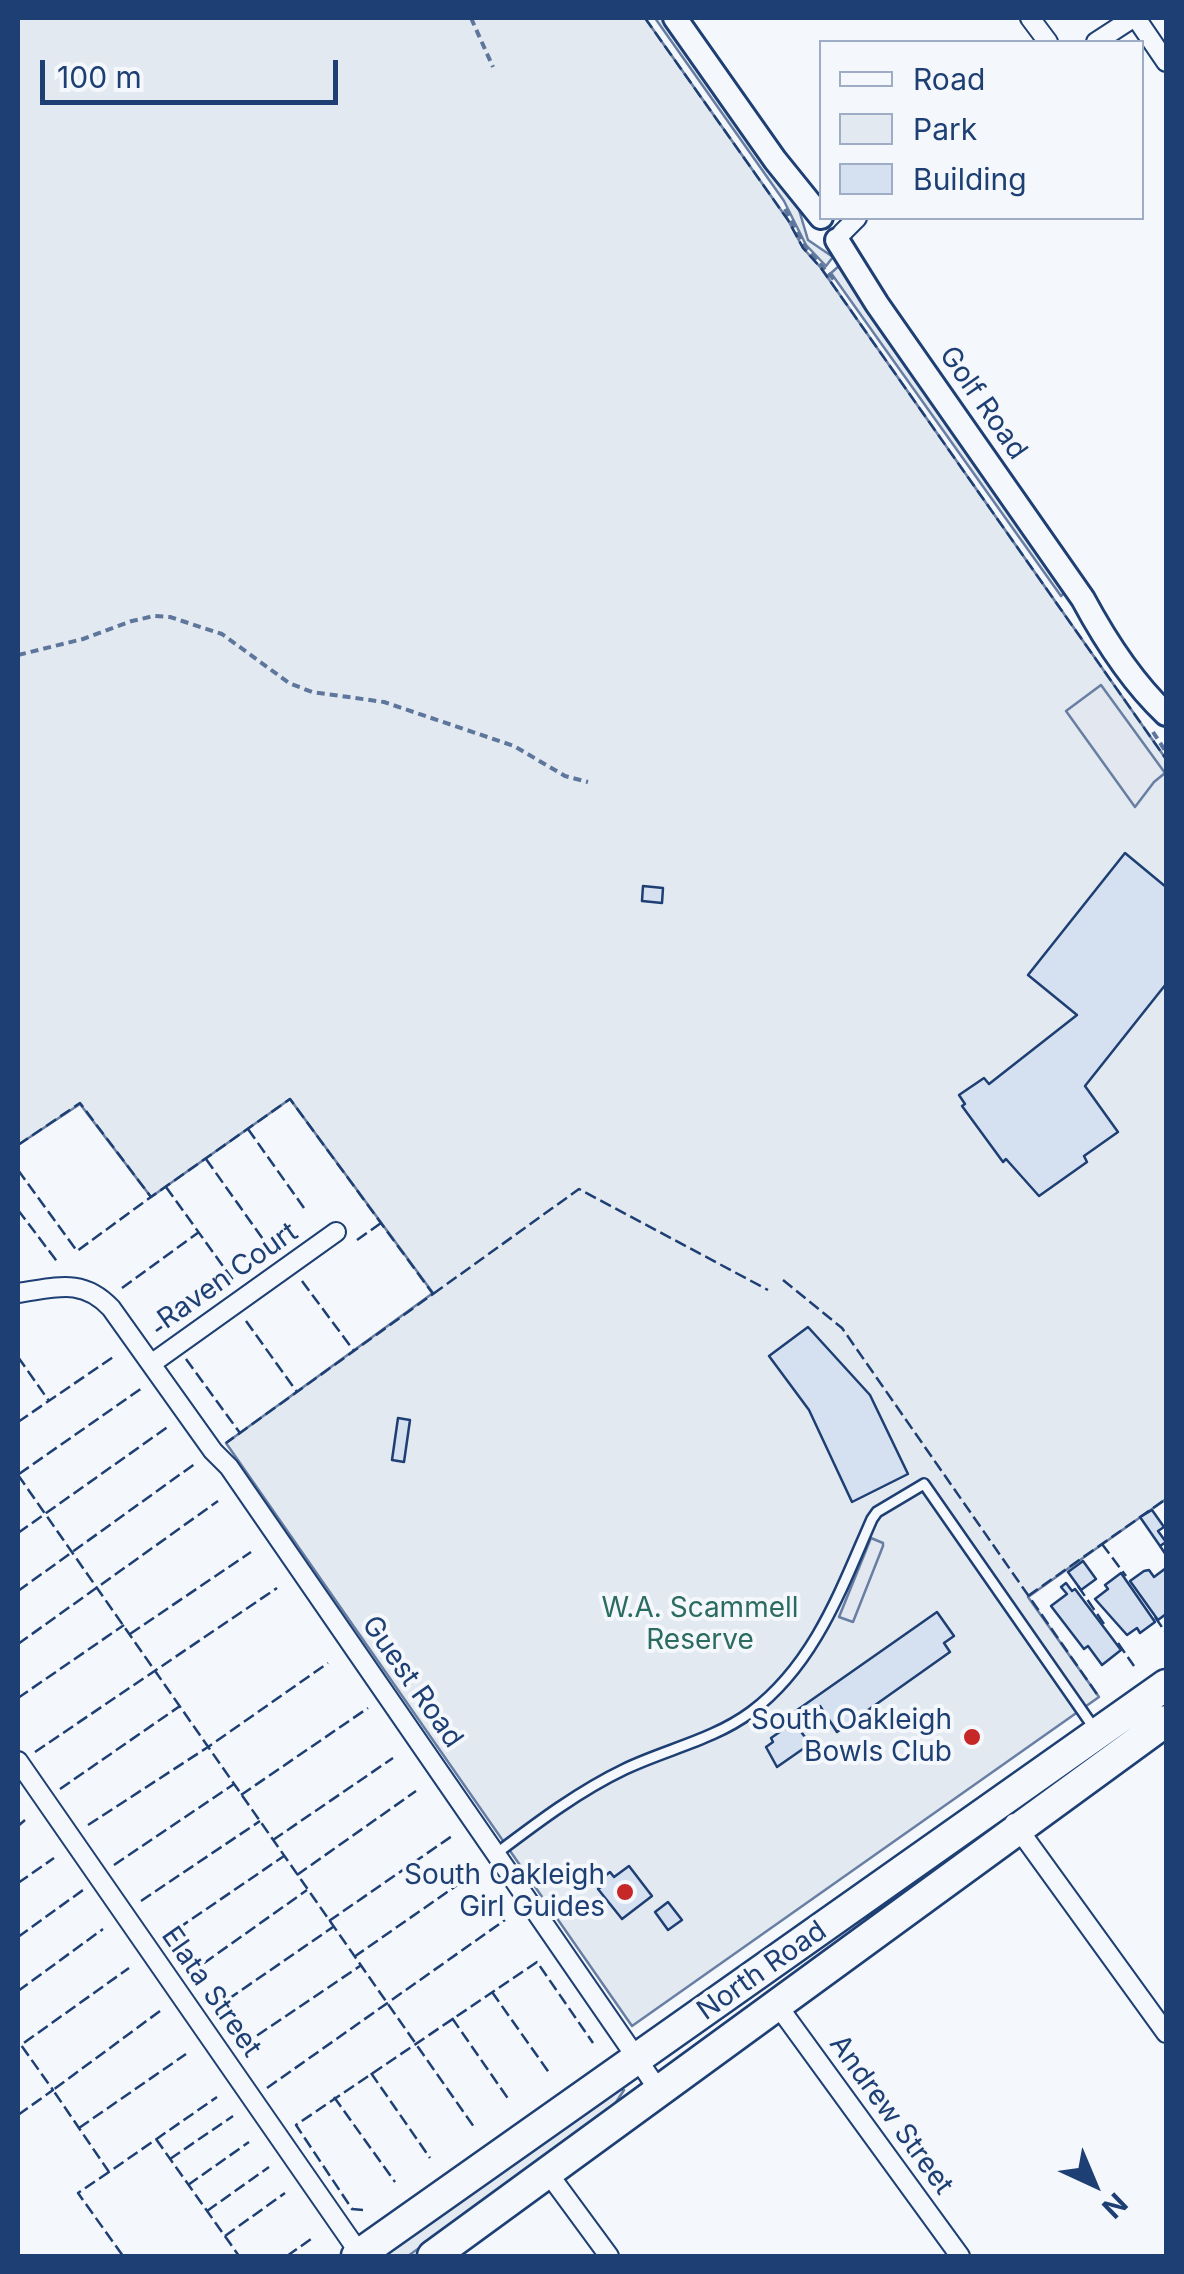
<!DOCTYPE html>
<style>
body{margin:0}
#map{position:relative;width:1184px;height:2274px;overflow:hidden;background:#f4f7fb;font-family:Inter,sans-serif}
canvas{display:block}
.frame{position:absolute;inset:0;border:20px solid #1d3f73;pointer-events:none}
.legend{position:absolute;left:819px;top:40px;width:325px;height:180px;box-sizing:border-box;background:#f4f7fb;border:2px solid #9eadc5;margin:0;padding:12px 18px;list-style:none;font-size:30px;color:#1d3f73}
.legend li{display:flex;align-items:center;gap:20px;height:50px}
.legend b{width:50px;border:2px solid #9eadc5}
.north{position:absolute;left:1044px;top:2134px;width:100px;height:100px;-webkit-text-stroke:8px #f4f7fb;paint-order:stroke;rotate:136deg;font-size:28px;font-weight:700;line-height:40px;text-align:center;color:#1d3f73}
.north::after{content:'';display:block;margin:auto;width:35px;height:45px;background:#1d3f73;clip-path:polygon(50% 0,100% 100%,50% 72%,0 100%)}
.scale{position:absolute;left:40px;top:60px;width:298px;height:45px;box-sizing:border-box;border:5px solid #1d3f73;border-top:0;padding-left:12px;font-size:30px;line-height:35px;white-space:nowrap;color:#1d3f73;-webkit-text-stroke:8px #f4f7fb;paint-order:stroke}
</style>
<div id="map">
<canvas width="1184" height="2274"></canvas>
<div class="frame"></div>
<ul class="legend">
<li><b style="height:12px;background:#f4f7fb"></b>Road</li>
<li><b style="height:28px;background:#e3e9f0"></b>Park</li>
<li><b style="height:28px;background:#d5e0f0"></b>Building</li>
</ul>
<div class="north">N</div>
<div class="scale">100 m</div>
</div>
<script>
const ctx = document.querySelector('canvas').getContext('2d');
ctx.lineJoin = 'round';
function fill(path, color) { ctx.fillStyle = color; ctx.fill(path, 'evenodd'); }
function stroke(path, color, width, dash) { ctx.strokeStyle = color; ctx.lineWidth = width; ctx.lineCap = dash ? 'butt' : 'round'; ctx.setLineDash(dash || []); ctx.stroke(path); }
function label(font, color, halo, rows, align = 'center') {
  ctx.font = font + ' Inter,sans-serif'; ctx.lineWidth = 8; ctx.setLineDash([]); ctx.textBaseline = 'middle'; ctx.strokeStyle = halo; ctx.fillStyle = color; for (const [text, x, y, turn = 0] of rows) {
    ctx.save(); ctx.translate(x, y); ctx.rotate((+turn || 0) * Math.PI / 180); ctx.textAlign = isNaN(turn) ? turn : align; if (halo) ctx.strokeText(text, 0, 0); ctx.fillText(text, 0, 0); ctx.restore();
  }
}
const green = new Path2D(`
 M18,18H645L788,220L803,248L821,268L1166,759V1499L1028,1597L1099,1697L632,2026L226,1443L433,1293L290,1099L151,1197L80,1104L18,1145Z
 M655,18H663L797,203L808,240L833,257L826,266L806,245L784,201Z
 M840,265L1066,591L1061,596L831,273Z
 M619,2089L624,2090L611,2110L408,2256H382Z`);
const parking = new Path2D(`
 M1101,685L1165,773L1154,782L1135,807L1066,711Z
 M871,1538L883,1543V1546L853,1622L839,1617Z`);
const building = new Path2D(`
 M1125,853L1166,887V984L1085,1086L1118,1132L1084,1156L1087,1162L1039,1196L1006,1159L1003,1162L962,1106L965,1104L959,1095L984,1078L989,1084L1077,1015L1028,975Z
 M643,886L663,888L662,903L642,901Z
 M808,1327L870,1395L908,1474L852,1502L809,1410L769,1356Z
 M398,1418L410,1420L404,1462L392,1460Z
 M1152,1510L1164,1527L1158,1531L1166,1542L1160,1546L1140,1517Z
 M1083,1561L1096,1579L1081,1590L1068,1572Z
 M1166,1568V1614L1158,1620L1130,1581L1144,1571L1149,1570L1154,1577Z
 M1121,1573L1155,1622L1140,1633L1137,1628L1127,1635L1095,1599L1108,1589L1105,1585Z
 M1066,1583L1072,1591L1075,1589L1121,1650L1102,1665L1088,1646L1084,1649L1051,1606L1067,1594L1061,1587Z
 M937,1612L954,1636L944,1643L950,1652L837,1732L820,1706L795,1723L790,1715Z
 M794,1722L810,1744L777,1767L766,1747L773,1742L771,1738Z
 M629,1866L652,1896L622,1919L598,1889L604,1885L600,1880L610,1872L614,1877Z
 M668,1902L682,1920L668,1930L655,1912Z`);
const path = new Path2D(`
 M471,18L493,67
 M785,209L806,248L837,283
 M18,655L83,639L132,621L154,616L170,617L222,634L289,683L312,692L384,702L514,746L565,776L588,782
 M1153,732L1166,752`);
const service = new Path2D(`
 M497,1853C538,1822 579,1791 625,1769C667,1749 713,1740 751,1712C815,1664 841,1589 872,1519L877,1512L924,1484L1094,1728`);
const minor = new Path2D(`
 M1030,18L1048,42
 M1136,18L1166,62
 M1096,42L1133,18
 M842,233L857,218
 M18,1293C55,1288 82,1277 111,1308L213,1451L229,1467L660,2092
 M151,1364L336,1232
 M18,1761L360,2254
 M1014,1823L1166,2033
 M778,2006L960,2256
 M548,2173L609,2256`);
const tertiary = new Path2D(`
 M675,18L775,160L821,217
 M837,240L877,304L1083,599C1105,640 1132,682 1166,714`);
const trunk = new Path2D(`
 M357,2256L1166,1685
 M433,2256L1166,1721`);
const fence = new Path2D(`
 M645,18L788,220L803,248L821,268L1166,759
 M248,1129L304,1208
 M18,1145L80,1103L151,1197L290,1099L433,1294L226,1443
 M206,1159L270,1249
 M18,1170L77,1251L151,1197
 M166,1187L233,1280
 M18,1210L59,1264
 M357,1240L381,1223
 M783,1280L842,1328L1099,1697
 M302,1281L354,1351
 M122,1288L199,1232
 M433,1294L579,1189L768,1290
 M246,1321L297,1392
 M156,1331L231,1276
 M18,1357L49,1401
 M186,1359L240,1433
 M18,1422L116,1355
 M19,1474L142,1388
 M18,1475L474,2127
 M18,1533L169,1426
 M1102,1544L1126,1576
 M1160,1546L1166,1555
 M1078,1586L1106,1627
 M18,1591L196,1463
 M1028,1596L1166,1499
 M1155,1617L1166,1633
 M130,1634L251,1552
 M1118,1643L1134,1666
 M18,1644L218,1501
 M18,1698L124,1625
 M35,1752L277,1588
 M60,1789L180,1706
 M241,1795L368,1708
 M88,1825L208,1747L328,1663
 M18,1826L25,1820
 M273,1840L393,1758
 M114,1865L234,1784
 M297,1875L416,1791
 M18,1883L54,1858
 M141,1901L260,1821
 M329,1921L452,1836
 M18,1937L83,1890
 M164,1938L284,1856
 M354,1957L476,1872
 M190,1973L307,1890
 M18,1991L103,1929
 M492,1992L550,2074
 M214,2009L333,1927
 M160,2011L53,2090L109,2172L217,2097
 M452,2018L509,2100
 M243,2045L360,1966
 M371,2073L430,2158
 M267,2088L505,1920
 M334,2097L395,2182
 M18,2115L53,2090L21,2045L129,1968
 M79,2128L186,2054
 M156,2139L239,2256
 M170,2159L233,2116
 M109,2172L78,2193L123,2256
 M188,2185L249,2142
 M363,2210L352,2209L296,2125L537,1962L593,2043
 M207,2211L269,2167
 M225,2236L285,2193
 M287,2256L314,2237`);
const markers = [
 [972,1737,10,"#c62828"],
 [625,1892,10,"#c62828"]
];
const streetNames = [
 ["Golf Road",983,403,55],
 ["Raven Court",228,1276,-35],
 ["Guest Road",412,1682,55],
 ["North Road",762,1971,-35],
 ["Elata Street",211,1992,55],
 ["Andrew Street",891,2115,54]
];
const parkNames = [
 ["W.A. Scammell",700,1609],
 ["Reserve",700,1641]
];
const poiNames = [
 ["South Oakleigh",952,1721],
 ["Bowls Club",952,1753],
 ["South Oakleigh",605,1876],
 ["Girl Guides",605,1908]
];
fill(green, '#e3e9f0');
stroke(green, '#687fa3', 2.5);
fill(parking, '#e3e8f0');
stroke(parking, '#687fa3', 2.5);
fill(building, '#d5e0f0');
stroke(building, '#1d3f73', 2.5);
stroke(service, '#1d3f73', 14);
stroke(minor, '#1d3f73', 22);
stroke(tertiary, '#1d3f73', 28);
stroke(trunk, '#1d3f73', 35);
stroke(path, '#5e769c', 4, [8, 5]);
stroke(service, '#f4f7fb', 9);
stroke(minor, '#f4f7fb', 18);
stroke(tertiary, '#f4f7fb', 22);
stroke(trunk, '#f4f7fb', 30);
stroke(fence, '#1d3f73', 2.5, [12, 5]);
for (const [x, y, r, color] of markers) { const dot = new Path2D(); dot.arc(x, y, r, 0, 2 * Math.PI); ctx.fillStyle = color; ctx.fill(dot); stroke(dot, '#f4f7fb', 4); }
label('28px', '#1d3f73', '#f4f7fb', streetNames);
label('28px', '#2c6c60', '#f4f7fb', parkNames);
label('28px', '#1d3f73', '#f4f7fb', poiNames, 'right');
</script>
